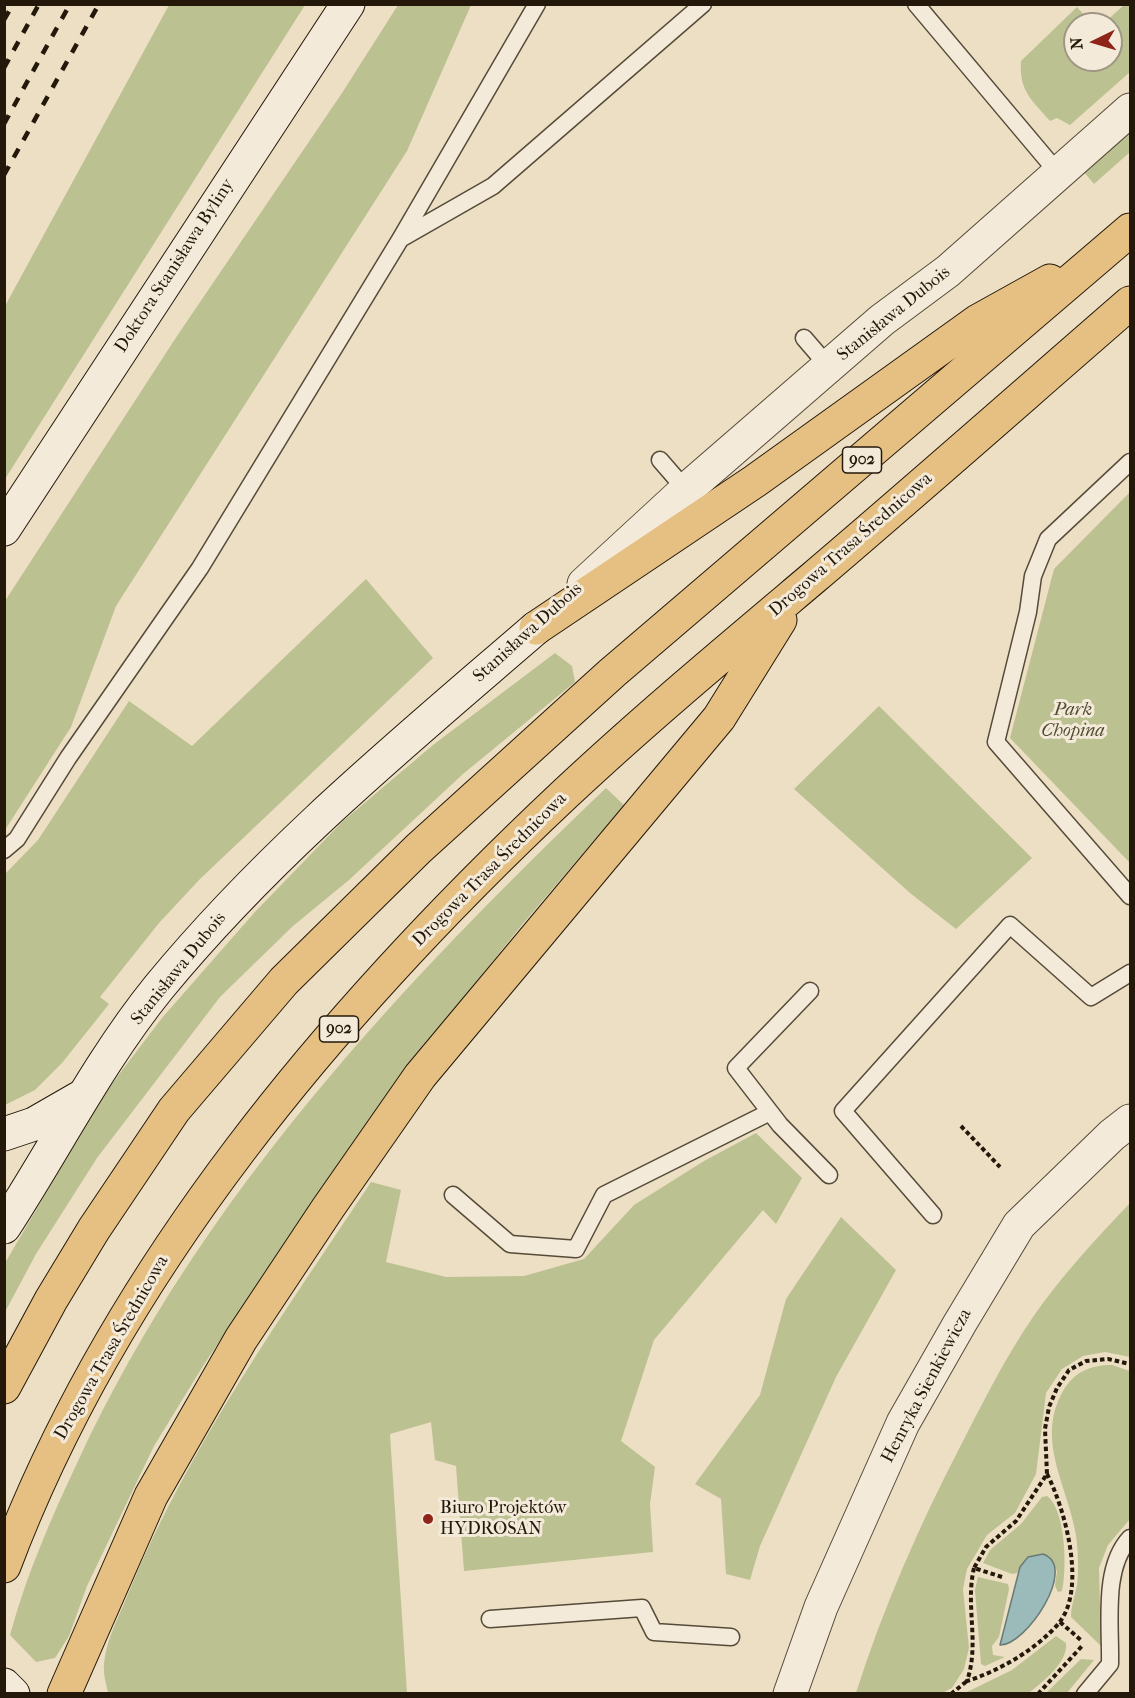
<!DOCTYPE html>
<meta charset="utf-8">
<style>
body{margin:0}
#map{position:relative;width:1135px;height:1698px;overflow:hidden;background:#ecdfc4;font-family:"IM FELL French Canon",serif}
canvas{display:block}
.frame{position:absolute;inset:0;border:6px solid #24180a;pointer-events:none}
.north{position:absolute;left:1063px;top:12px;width:60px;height:60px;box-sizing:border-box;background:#f3ead9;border:2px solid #a09686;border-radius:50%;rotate:265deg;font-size:16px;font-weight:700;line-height:24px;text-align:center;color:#24180a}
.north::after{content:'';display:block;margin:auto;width:21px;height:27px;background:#8f2418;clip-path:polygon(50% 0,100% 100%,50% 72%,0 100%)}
</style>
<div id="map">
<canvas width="1135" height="1698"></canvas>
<div class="frame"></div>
<div class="north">N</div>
</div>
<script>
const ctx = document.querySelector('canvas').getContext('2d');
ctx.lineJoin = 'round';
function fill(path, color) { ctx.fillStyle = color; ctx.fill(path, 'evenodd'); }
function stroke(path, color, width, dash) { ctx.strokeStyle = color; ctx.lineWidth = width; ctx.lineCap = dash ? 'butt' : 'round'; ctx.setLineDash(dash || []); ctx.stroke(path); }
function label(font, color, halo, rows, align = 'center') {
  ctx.font = font + ' "IM FELL French Canon",serif'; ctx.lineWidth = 6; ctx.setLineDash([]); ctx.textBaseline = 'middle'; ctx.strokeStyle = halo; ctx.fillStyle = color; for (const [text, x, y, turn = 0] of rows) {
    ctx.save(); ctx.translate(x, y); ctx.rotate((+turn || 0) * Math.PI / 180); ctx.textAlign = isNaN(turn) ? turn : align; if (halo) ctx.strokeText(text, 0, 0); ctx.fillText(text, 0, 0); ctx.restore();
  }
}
const green = new Path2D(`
 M169,5H305L5,479V306Z
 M398,5H471L407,151L116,606L71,727L5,830V601L177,336L342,93Z
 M1124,5H1130V72L1070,125L1057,118L1050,121C1031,99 1019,91 1021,61L1077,7L1092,24H1075V60H1111V24H1103Z
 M1130,131V152L1094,184L1084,172Z
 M1130,492V863L1010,738L1054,569Z
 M366,579L433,658L200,879L159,923L100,997L109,1004L62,1063L35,1090L5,1105V874L38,840L129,701L192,746Z
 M555,653L572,666L575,682L463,774L349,880L293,926L220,997L97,1158L36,1254L5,1312V1263L104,1094L162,1018L254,913L342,822L433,745Z
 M879,706L1032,858L956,929L910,893L794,789Z
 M606,788L624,805L521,926L403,1073L321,1189L203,1366L154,1446L87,1586L69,1636L55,1658L36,1662L10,1635C27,1573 52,1516 79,1459C201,1197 399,986 606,788Z
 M756,1133L802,1178L776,1224L763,1210L654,1340L621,1441L655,1467L650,1504L653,1552L464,1571L456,1466L435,1460L431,1422L390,1434L407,1693H108C107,1686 104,1678 104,1671C103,1645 119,1617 128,1594C189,1445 283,1315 371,1182L401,1190L386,1262L446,1277L524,1276L584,1259L634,1205L704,1161Z
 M1130,1203V1357L1105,1352L1083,1356L1062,1369L1046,1393L1036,1474L1015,1513L987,1535L967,1569L963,1589L969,1648L964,1669L952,1688L942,1693H856C883,1608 919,1526 960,1447C983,1402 1005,1358 1033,1317C1062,1275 1096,1239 1130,1203Z
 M841,1217L896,1270L836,1377L760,1546L750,1580L726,1574L721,1499L695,1484L760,1395L786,1299Z
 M1112,1365L1130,1371V1519L1108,1545L1099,1568L1101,1646L1071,1617C1071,1606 1075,1596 1077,1585C1079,1569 1078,1551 1076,1535C1068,1486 1035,1440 1063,1391C1074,1372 1090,1365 1112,1365Z
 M1047,1496C1066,1509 1067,1570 1062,1591L1058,1592L1055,1586L1057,1571L1049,1556L1043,1554L1027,1557L1017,1573L1012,1574L983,1563L990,1550L1021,1524L1042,1497Z
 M978,1577L1008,1584L1009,1589L999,1637L992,1646L993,1655L1005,1657L985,1666L981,1664L975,1590Z
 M1056,1636L1066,1643C1068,1663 1043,1681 1029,1693H965L1012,1670Z
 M1081,1659L1094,1660L1067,1693H1046Z`);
const water = new Path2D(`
 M1043,1554C1079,1566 1026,1646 1000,1645L1020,1567L1028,1557Z`);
const path = new Path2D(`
 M961,1126L1000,1167
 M974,1568C965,1606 980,1643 967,1681C999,1671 1037,1649 1059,1623C1087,1588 1065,1509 1047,1474
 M1002,1577L974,1568L986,1547L1016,1521L1047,1474L1045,1429L1049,1407L1057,1388L1069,1370L1086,1361L1108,1359L1130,1364
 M1060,1622L1082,1641
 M951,1694L967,1681
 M1038,1694L1082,1646`);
const service = new Path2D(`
 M916,4L1059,174
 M402,238L493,186L703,4
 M804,338L829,367
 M660,460L686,490
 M1130,462L1048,539L1033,576L1028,612L996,742L1130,896
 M4,850L17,839L68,758L200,568L401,238L537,4
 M810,991L736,1068L780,1125L829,1175
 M453,1195L510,1244L576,1249L604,1195L770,1112
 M933,1215L843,1111L1010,925L1091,997L1130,973
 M490,1619L642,1608L654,1632L731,1637
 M1085,1694L1110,1664C1111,1625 1102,1568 1130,1538`);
const minor = new Path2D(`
 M584,584L686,490L882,320L948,271L1130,110
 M790,1694L821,1607L903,1423L960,1323L1019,1225L1112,1135L1130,1121`);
const secondary = new Path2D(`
 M4,529L348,4
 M4,1134L34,1124L81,1097
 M4,1227C56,1147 99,1061 159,987C270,852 404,742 536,628
 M4,1685L13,1694`);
const primary = new Path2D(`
 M536,628L755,481L978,321L1050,281
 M4,1387L51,1300L94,1229L174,1110L284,981L418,849L612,673L1130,230
 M4,1566C116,1268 336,1009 566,793C645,719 729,649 812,579C919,488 1024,395 1130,303
 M64,1694L151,1496L241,1339L328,1208L420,1076L719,718L780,620`);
const rail = new Path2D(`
 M4,20L13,4
 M4,68L39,4
 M4,124L70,4
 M4,175L99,4`);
const markers = [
 [428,1519,6,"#8f2418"]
];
const shields = [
 [862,460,39],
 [339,1029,39]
];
const shieldNames = [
 ["902",862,460],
 ["902",339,1029]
];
const streetNames = [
 ["Doktora Stanisława Byliny",175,266,-57],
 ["Stanisława Dubois",894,314,-39],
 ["Drogowa Trasa Średnicowa",851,545,-41],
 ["Stanisława Dubois",528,633,-42],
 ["Drogowa Trasa Średnicowa",490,870,-45],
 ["Stanisława Dubois",179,969,-51],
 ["Drogowa Trasa Średnicowa",112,1348,-60],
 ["Henryka Sienkiewicza",927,1386,-62]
];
const parkNames = [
 ["Park",1073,711],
 ["Chopina",1073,732]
];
const poiNames = [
 ["Biuro Projektów",440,1509],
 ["HYDROSAN",440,1530]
];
fill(green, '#bcc191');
fill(water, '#9abbba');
stroke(water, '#6b7a74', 1.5);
stroke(service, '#564a38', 19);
stroke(minor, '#564a38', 35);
stroke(secondary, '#24180a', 35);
stroke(primary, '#24180a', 35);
stroke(path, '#24180a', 4, [4.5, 3]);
stroke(service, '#f3ead9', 16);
stroke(minor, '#f3ead9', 33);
stroke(secondary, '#f3ead9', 33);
stroke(primary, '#e6c082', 33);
stroke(rail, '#24180a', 4.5, [10, 10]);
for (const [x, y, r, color] of markers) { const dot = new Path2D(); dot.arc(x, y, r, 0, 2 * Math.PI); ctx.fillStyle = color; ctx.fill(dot); stroke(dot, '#f3ead9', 2); }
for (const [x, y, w] of shields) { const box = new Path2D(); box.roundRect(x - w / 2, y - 13, w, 26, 4.5); ctx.fillStyle = '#f3ead9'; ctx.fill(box); stroke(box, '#24180a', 1.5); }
label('bold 16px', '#24180a', null, shieldNames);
label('18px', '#24180a', '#f3ead9', streetNames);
label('italic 18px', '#524b32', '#f3ead9', parkNames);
label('18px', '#24180a', '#f3ead9', poiNames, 'left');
</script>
